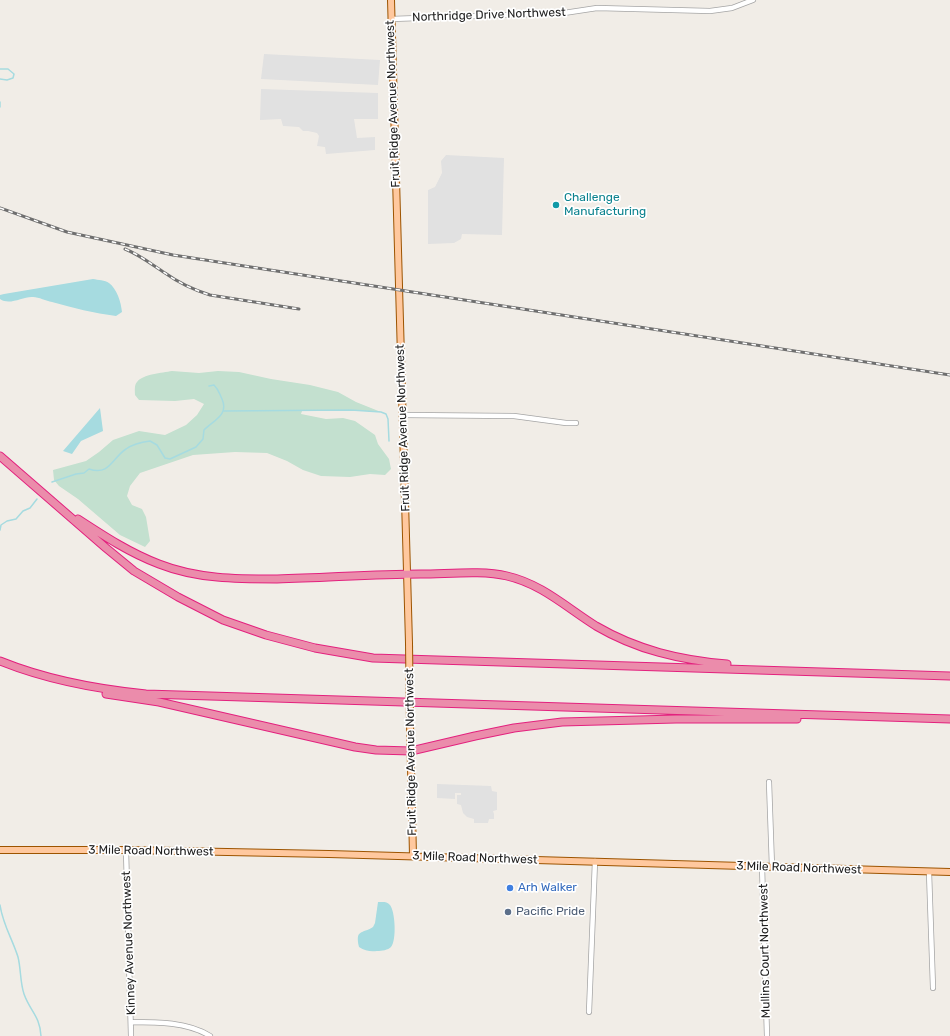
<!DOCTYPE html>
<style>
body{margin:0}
canvas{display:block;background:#f1ede7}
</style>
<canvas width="950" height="1036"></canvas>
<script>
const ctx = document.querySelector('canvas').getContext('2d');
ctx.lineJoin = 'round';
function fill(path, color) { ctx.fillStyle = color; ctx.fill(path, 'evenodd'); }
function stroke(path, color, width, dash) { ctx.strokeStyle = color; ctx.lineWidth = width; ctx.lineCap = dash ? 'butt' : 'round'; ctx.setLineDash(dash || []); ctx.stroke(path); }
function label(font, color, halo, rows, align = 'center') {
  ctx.font = font + ' Rubik,sans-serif'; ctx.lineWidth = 3.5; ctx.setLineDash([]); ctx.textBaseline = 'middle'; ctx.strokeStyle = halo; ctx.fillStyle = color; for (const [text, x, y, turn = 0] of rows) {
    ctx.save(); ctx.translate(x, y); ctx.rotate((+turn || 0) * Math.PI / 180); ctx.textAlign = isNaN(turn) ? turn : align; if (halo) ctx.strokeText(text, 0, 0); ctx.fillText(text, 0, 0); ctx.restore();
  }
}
const wetland = new Path2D(`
 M172,371L199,373L218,371L239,372L271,379L310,385L338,392L356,402L381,412L351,410L302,411L301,414L326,419L343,418L355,421L375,435L378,444L389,459L391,469L385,475L370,474L350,477L321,476L303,470L287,461L267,453L235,452L193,455L140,473L130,486L127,496L132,505L142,509L146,517L150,541L145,547L120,535L78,499L59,486L54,480L53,470L86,461L99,452L113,440L139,431L165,435L186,425L197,415L204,404L194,399L175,401L139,400L135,395C135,391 134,385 137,382C143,374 162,373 172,371Z`);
const parking = new Path2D(`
 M264,54L380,60L378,85L261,79Z
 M261,89L378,93V119H354L357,138L375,137V150L326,154L325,147L317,146L319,136L317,133L308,131H303L299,127L283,126L281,119L260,120Z
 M446,155L504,158L502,235L462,234L461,239L454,243L428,244V190L435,187L442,173L441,161Z
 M437,784L491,786L492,791L497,792V810L493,811L494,814V819H489L488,823H474V819L467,817L463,813L461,805L457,804V795H461V793H455V799L437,798Z`);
const water = new Path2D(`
 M93,279C98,280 105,280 109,283C117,289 121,302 122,312L116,316C94,313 73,308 52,302C46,301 39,297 33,297C23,296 10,306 0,299V295L4,294Z
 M100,408L103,431L81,441L72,454L63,451Z
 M378,902C382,902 387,901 390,905C395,911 397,940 391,947C388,950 382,951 377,951C371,952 365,951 359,947C355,929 362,934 373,927L375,923Z`);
const stream = new Path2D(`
 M0,69H8L14,74L13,78L7,80L0,79
 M0,102V107
 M224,411L351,410L381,412L386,414L388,419L389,441
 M52,482L76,474L84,473L89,469C110,476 112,458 126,449C133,444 142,442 150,441L157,445L165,458L170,459L196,447L203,439L204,430C214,420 229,415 222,399C219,393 219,390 214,385L209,386
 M0,530L1,525L7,521L16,519L23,511L30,508L37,499
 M0,905C3,925 12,938 18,957C21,969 20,982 24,994C30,1011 40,1016 41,1036`);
const minor = new Path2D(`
 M391,19L564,13L597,8L710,11L732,8L753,0
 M403,415L514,416L566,423H576
 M769,782L772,867
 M126,850L131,1036
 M762,866L767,1036
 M929,872L933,988
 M589,1012L595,861
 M131,1022C157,1022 188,1022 210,1036`);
const major = new Path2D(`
 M391,0L409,643
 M410,723L413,856
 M0,850H126L329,854L950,872`);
const highway = new Path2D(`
 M0,456L106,548L134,571L178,597L223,620L266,635L315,648L373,658L950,676
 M78,519C104,536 130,553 159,564C197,579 237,579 277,579C325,578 373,574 421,574C447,574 483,570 507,576C542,584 567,608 596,626C637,650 680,660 727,664
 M0,661C47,680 95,689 146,694L950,719
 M106,694L159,702L355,747L376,750L411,751L475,736L514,728L562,722L676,719H797`);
const rail = new Path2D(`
 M0,208L67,232L173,255L950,375
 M125,249C140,255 151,264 165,273C179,283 194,290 210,295L299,309`);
const majorBridge = new Path2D(`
 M409,643L410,723`);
const markers = [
 [556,205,4,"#0f9aa8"],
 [510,888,4,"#3f7fe0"],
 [508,912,4,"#5c6f8a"]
];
const streetNames = [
 ["Northridge Drive Northwest",489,15,-2],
 ["Fruit Ridge Avenue Northwest",393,104,-92],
 ["Fruit Ridge Avenue Northwest",403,428,-92],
 ["Fruit Ridge Avenue Northwest",411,752,-91],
 ["3 Mile Road Northwest",151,851,1],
 ["3 Mile Road Northwest",475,858,2],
 ["3 Mile Road Northwest",799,868,2],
 ["Kinney Avenue Northwest",129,943,-92],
 ["Mullins Court Northwest",765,951,-91]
];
const cultureNames = [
 ["Challenge",564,198],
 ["Manufacturing",564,212]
];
const shopNames = [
 ["Arh Walker",518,888]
];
const serviceNames = [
 ["Pacific Pride",516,912]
];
fill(wetland, '#c3e0cf');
fill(parking, '#e1e1e1');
fill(water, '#a6dbe0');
stroke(stream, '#a6dbe0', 1.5);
stroke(minor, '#a5a5a5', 6);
stroke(major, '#9d5400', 8);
stroke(highway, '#e3217e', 9);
stroke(minor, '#fff', 4.5);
stroke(major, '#ffc89e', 6);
stroke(highway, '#eb8cab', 7);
stroke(rail, '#6f6f6f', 3);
stroke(rail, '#fff', 1.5, [4.5]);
stroke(majorBridge, '#9d5400', 8, []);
stroke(majorBridge, '#ffc89e', 6);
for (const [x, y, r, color] of markers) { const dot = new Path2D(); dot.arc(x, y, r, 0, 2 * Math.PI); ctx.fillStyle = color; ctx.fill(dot); stroke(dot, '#fff', 1.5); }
label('12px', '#212121', '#fff', streetNames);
label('12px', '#0d838f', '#fff', cultureNames, 'left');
label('12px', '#366cbe', '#fff', shopNames, 'left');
label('12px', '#4e5e75', '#fff', serviceNames, 'left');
</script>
